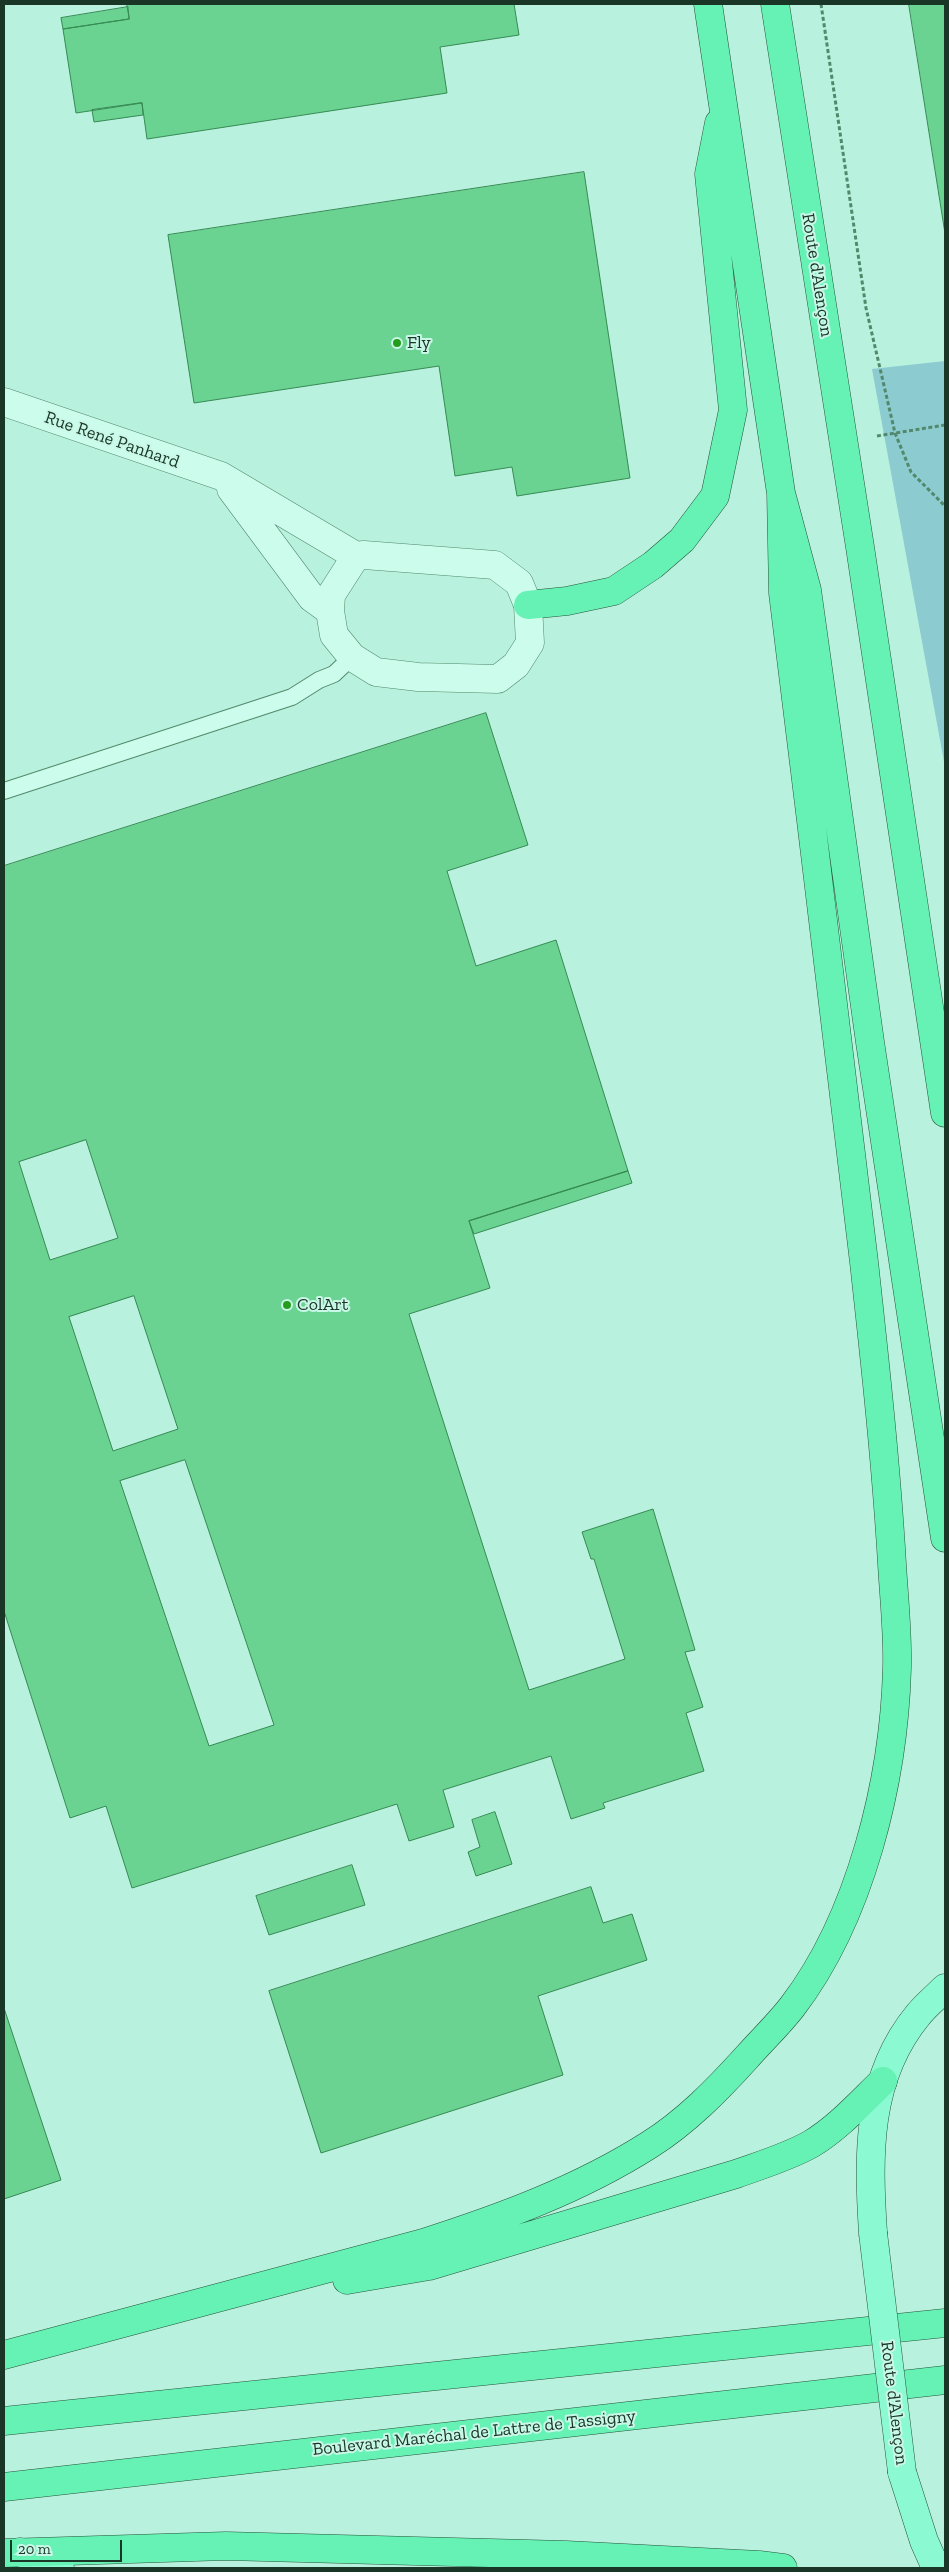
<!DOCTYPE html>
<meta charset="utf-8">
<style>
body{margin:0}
#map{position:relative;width:949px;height:2572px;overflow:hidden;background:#b8f1de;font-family:"Zilla Slab",serif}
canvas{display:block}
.frame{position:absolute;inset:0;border:5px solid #193626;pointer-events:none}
.scale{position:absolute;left:10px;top:2540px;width:112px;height:22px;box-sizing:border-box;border:2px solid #193626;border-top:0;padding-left:6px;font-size:15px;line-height:18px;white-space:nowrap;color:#193626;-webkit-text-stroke:4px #c9f8e8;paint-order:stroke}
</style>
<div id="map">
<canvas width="949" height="2572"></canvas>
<div class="frame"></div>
<div class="scale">20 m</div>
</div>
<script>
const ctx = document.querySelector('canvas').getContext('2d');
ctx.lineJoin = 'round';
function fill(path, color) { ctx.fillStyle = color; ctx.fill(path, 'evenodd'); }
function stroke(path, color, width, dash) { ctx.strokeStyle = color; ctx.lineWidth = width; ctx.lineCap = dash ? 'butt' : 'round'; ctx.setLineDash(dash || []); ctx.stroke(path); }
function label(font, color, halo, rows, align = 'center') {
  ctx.font = font + ' "Zilla Slab",serif'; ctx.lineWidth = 4; ctx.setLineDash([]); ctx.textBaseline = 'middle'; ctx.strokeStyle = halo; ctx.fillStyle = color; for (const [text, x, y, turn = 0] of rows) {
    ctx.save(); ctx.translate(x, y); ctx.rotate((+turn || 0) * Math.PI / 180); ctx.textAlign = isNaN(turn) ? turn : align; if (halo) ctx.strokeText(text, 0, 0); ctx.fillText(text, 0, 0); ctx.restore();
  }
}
const green = new Path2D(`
 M945,361V767L872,369Z`);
const building = new Path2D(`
 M127,4H514L519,35L440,47L447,93L147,139L142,103L76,113L63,29L129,19Z
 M909,4H945V233Z
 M128,7L129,19L63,29L61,18Z
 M142,103L143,115L94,122L92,110Z
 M584,172L630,478L517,496L512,467L455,476L439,366L194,403L168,235Z
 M486,713L528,845L447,871L476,966L556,940L628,1171L469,1221L490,1288L409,1314L529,1690L625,1659L594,1559H591L582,1532L653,1509L695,1650L685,1652L703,1707L686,1713L704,1771L603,1803L605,1808L571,1819L551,1756L443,1790L454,1827L409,1841L397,1804L132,1888L106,1806L70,1818L4,1611V866ZM86,1140L118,1238L50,1260L19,1162ZM134,1296L178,1429L113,1451L69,1317ZM185,1460L274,1725L209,1746L120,1481Z
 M628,1171L632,1183L474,1234L469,1221Z
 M495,1812L512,1864L476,1876L468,1852L480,1847L472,1820Z
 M352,1865L365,1905L269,1935L256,1896Z
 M591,1887L603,1923L632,1914L647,1960L538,1996L563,2075L321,2153L269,1991Z
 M4,2008L61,2180L4,2199Z`);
const path = new Path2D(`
 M821,4L866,308L895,433L911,472L945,506
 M877,436L945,425`);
const service = new Path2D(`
 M4,791L292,697L319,680L334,674L352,657`);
const minor = new Path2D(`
 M4,402L221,476L356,556
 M231,489L312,598L330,611
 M364,555L495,565L519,583L528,605L530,643L516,665L498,679L418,677L376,672L352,657L334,635L330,611L331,595L356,556Z`);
const primary = new Path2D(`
 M873,2233C868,2156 866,2078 918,2015C926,2005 936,1997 945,1988
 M902,2472L924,2541L936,2568
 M20,2552L60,2568`);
const trunk = new Path2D(`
 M708,4L781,493L807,590L870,1042L945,1538
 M775,4L860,547L945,1113
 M528,605L567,601L614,591L653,565L682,540L715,496L733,410L709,174L719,123
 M347,2280L429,2266L736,2174C761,2165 788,2157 811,2144C838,2128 861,2102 883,2081
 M4,2355L423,2243C501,2218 580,2189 649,2145C686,2122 718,2089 747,2057C762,2040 778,2025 792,2007C861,1917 894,1780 897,1668C898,1634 894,1598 892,1564C886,1463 875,1362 864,1262C839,1038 810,816 783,593L781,493
 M4,2421L945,2323
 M4,2487L945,2380
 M4,2553L226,2546L566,2555L759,2565L783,2568`);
const primaryBridge = new Path2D(`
 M873,2233L902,2472`);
const markers = [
 [397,343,5,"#249d1d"],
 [287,1305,5,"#249d1d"]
];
const streetNames = [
 ["Route d'Alençon",817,275,81],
 ["Rue René Panhard",112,440,19],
 ["Route d'Alençon",894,2403,83],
 ["Boulevard Maréchal de Lattre de Tassigny",474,2433,-6]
];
const poiNames = [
 ["Fly",407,343],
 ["ColArt",297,1305]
];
fill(green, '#8ccbd0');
fill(building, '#6ad391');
stroke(building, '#368a53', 1);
stroke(service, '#52896c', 18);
stroke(minor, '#52896c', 29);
stroke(primary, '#28553b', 29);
stroke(trunk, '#28553b', 29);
stroke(path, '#52896c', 3, [4, 2.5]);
stroke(service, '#ccfceb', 16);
stroke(minor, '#ccfceb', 28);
stroke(primary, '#8bfad2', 28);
stroke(trunk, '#65f2b4', 28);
stroke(primaryBridge, '#28553b', 29, []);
stroke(primaryBridge, '#8bfad2', 28);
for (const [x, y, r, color] of markers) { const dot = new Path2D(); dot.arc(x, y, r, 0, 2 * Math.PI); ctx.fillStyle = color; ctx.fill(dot); stroke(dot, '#c9f8e8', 2); }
label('18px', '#193626', '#c9f8e8', streetNames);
label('18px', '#193626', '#c9f8e8', poiNames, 'left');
</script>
